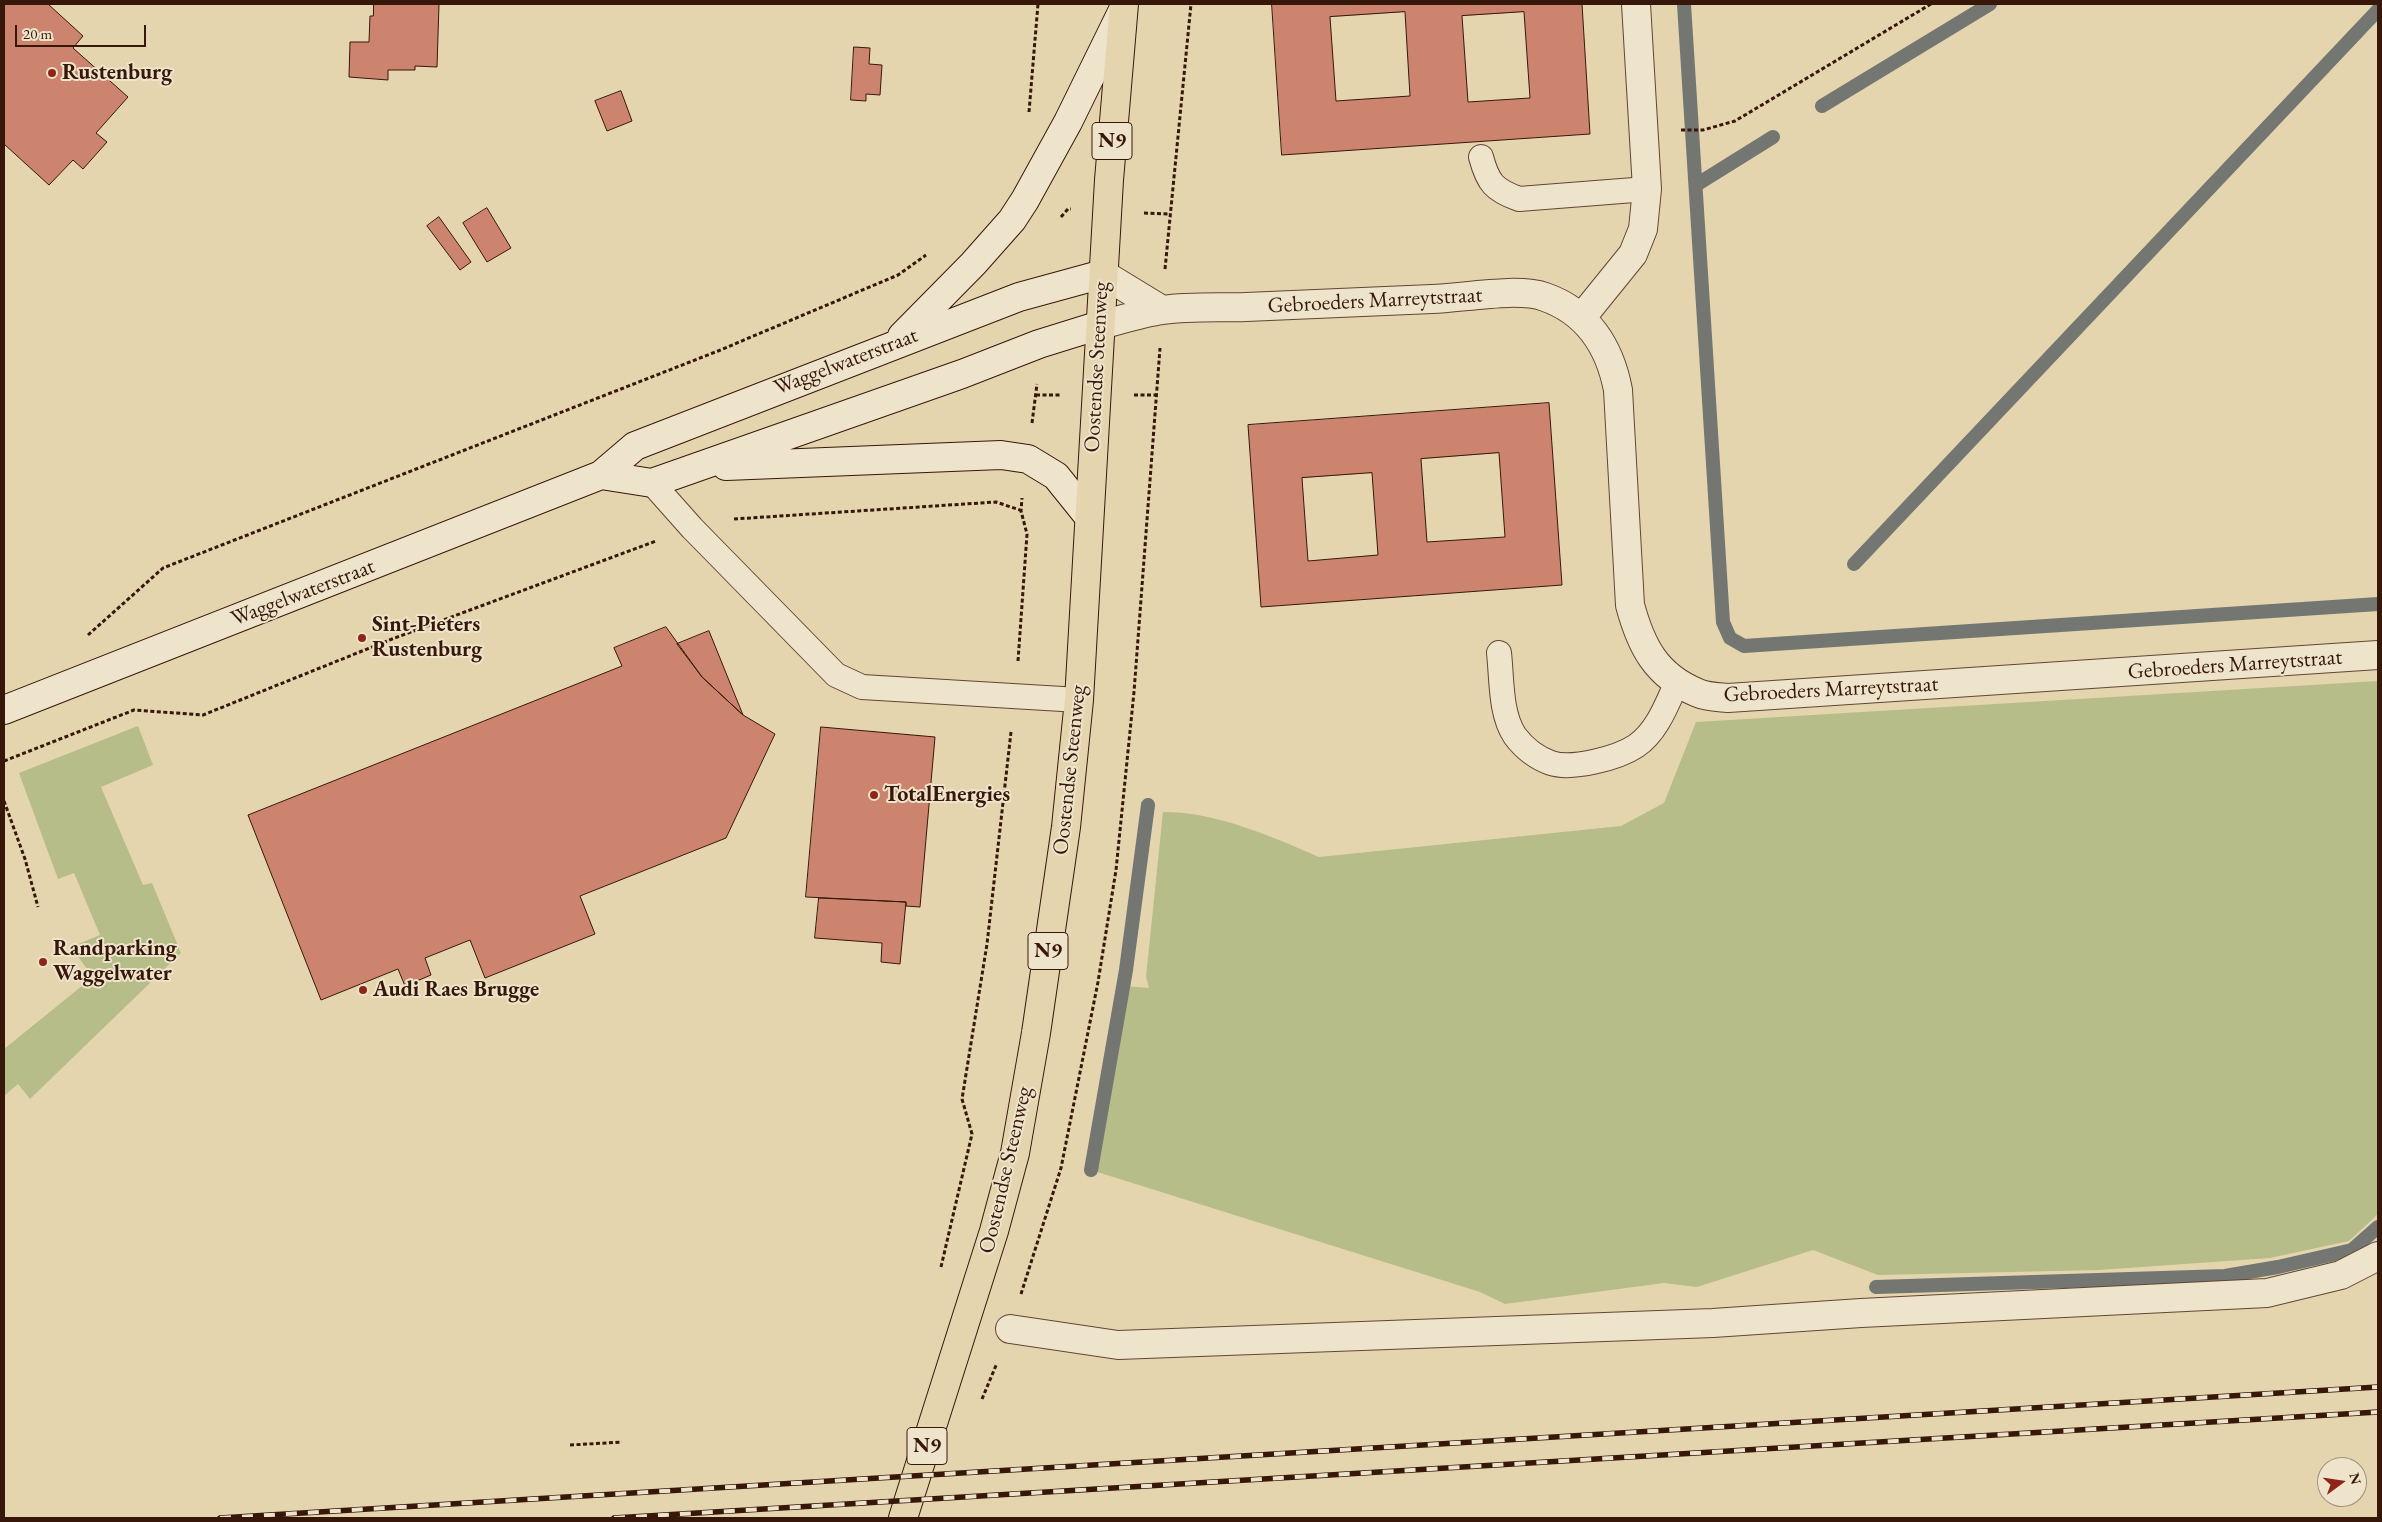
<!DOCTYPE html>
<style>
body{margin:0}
#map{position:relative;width:2382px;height:1522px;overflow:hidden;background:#e4d5af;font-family:"EB Garamond",serif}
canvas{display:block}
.frame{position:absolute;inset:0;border:5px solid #37170a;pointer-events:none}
.north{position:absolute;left:2317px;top:1457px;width:50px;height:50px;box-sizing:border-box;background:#ede4cb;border:1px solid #a4927e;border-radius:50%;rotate:76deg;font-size:14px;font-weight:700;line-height:20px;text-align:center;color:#37170a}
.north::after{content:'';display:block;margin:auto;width:18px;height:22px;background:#8f2418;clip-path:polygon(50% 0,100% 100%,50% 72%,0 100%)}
.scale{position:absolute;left:15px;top:25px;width:131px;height:22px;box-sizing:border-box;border:2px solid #37170a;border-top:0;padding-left:6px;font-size:15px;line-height:18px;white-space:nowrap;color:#37170a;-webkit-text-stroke:4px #ede4cb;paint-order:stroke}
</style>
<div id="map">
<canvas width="2382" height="1522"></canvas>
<div class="frame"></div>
<div class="north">N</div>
<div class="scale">20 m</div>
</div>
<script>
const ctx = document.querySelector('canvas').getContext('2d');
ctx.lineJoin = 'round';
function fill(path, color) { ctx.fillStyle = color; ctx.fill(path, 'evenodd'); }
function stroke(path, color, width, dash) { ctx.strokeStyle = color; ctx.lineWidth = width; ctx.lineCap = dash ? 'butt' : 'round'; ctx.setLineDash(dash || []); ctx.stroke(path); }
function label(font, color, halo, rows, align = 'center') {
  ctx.font = font + ' "EB Garamond",serif'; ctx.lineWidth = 4; ctx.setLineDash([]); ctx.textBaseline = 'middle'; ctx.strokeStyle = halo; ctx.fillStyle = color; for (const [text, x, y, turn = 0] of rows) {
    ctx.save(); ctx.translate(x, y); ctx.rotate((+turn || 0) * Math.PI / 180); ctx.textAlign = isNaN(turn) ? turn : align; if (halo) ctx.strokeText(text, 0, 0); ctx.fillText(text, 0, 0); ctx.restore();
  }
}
const green = new Path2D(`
 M2378,681V1214L2349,1241L2270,1258L2099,1270L1878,1275L1813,1250L1697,1287L1664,1283L1505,1304L1480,1292L1091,1170L1123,986L1149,988L1146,977L1163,812C1217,812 1270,836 1319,857L1621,826L1664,803L1696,722Z
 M138,726L153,765L101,787L143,885L152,883L181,953L30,1099L18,1084L4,1096V1049L93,977L71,947L100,935L74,873L58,879L19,773Z`);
const stream = new Path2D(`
 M1684,4L1723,622L1730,638L1744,646L2378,604
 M1822,106L1990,4
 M1696,185L1773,137
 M1854,564L2378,10
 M1091,1170L1126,970L1148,805
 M1876,1287L2225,1276L2278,1267L2352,1250L2378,1227`);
const building = new Path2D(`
 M4,4H48L83,36L73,48L128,97L96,133L107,142L83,169L73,160L49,185L4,144Z
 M374,4H439L437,67L415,66V70H388V80L349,77L350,42H369L370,16H373Z
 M1272,4H1582L1590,134L1282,155ZM1405,12L1410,96L1336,101L1330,17ZM1524,12L1530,98L1468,102L1462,16Z
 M854,47L870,48L869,64L882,65L880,95L866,94V101L851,100Z
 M621,91L632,121L607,131L595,101Z
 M487,208L511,248L487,262L463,223Z
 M439,217L471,262L460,270L427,226Z
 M1549,403L1562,585L1261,607L1248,425ZM1499,453L1505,537L1427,542L1421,459ZM1372,473L1378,555L1308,561L1302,478Z
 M666,627L702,677L743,715L775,734L726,838L580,896L595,934L485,978L470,940L425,958L431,975L405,986L398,969L321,1000L248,815L622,666L614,648Z
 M709,631L743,715L702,677L677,644Z
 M821,727L935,737L920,907L906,906V902L806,897Z
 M819,898L906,902L900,964L881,962L882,943L815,938Z`);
const path = new Path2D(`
 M1029,112L1038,4
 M1681,130H1703L1735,121L1931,4
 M1144,213L1169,214
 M1061,217L1068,209H1071
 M1165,269L1191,4
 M1036,395H1061
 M1134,395H1156
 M1032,423L1037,384
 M734,519L996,502L1020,510
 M88,635L163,568L718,351L898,275L926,255
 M1018,661L1027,534L1021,511L1022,498
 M4,761L134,710L203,715L392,639L656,541
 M4,801L25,859L38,907
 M941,1267L972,1134L962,1099L987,944L1011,732
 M1021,1294L1061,1168L1098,982L1116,870L1134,692L1160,348
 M982,1399L997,1363
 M570,1445L622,1442`);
const lane = new Path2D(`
 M1481,157C1488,183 1494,190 1519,199L1647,189
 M652,483L692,528L836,675L862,687L1079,700
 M1499,653C1502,679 1500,714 1515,736C1524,748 1537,758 1551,763C1572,770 1618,758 1636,746C1657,732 1667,704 1677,682`);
const street = new Path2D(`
 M1103,274L1162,310
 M1582,317L1633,254L1643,229L1647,189L1636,4
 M1100,325C1120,320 1142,313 1163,310C1190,306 1219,308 1246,307C1308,304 1370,302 1432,299C1463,298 1518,287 1545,297C1588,312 1610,348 1618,390L1630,605C1641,646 1656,676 1698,693C1707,697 1718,697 1728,698L2378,655
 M1010,1329L1118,1345L1713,1323L1861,1313L2267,1293L2341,1275L2378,1256`);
const secondary = new Path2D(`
 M902,336L973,264L1012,220L1025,200L1068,122L1123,10
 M726,466L1001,455L1028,459L1056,476L1089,517
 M601,475L652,483L962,374L1039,344L1100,325
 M4,710L601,475L635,446L1019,297L1103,274`);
const primary = new Path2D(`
 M903,1518L994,1231L1015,1153L1036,1033L1066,827L1079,700L1109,180L1124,4`);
const rail = new Path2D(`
 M220,1518L2378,1387
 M614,1518L2378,1412`);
const markers = [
 [52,73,5,"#8f2418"],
 [362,638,5,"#8f2418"],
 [874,795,5,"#8f2418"],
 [43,962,5,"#8f2418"],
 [363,990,5,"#8f2418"]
];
const shields = [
 [1112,141,40],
 [1048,951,40],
 [927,1446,40]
];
const shieldNames = [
 ["N9",1112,141],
 ["N9",1048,951],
 ["N9",927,1446]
];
const poiNames = [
 ["Rustenburg",62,73],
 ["Sint-Pieters",372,625],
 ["Rustenburg",372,650],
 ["TotalEnergies",884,795],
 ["Randparking",53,949],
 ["Waggelwater",53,974],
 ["Audi Raes Brugge",373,990]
];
const streetNames = [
 ["Gebroeders Marreytstraat",1375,301,-3],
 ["Waggelwaterstraat",846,362,-21],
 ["Oostendse Steenweg",1097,367,-87],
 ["Waggelwaterstraat",303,593,-21],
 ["Gebroeders Marreytstraat",2235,665,-4],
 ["Gebroeders Marreytstraat",1831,690,-3],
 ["Oostendse Steenweg",1070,770,-84],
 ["Oostendse Steenweg",1006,1170,-77]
];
fill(green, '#b6bd89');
stroke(stream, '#747672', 14);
fill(building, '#cd846e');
stroke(building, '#37170a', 1);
stroke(lane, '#624633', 26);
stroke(street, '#624633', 30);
stroke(secondary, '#37170a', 30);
stroke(primary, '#37170a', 30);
stroke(path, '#37170a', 3, [4, 2.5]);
stroke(lane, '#ede4cb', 24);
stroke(street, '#ede4cb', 28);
stroke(secondary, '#ede4cb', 28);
stroke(primary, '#e4d5af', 28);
stroke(rail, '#37170a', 5.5);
stroke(rail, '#ede4cb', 4, [11]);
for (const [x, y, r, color] of markers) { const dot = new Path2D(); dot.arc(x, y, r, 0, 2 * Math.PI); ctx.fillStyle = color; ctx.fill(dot); stroke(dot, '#ede4cb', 2); }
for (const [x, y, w] of shields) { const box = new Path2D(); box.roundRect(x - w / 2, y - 18.5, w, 37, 4); ctx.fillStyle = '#ede4cb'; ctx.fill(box); stroke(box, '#37170a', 1); }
label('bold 21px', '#37170a', null, shieldNames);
label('bold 22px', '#37170a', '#ede4cb', poiNames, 'left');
label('22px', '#37170a', '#ede4cb', streetNames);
</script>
